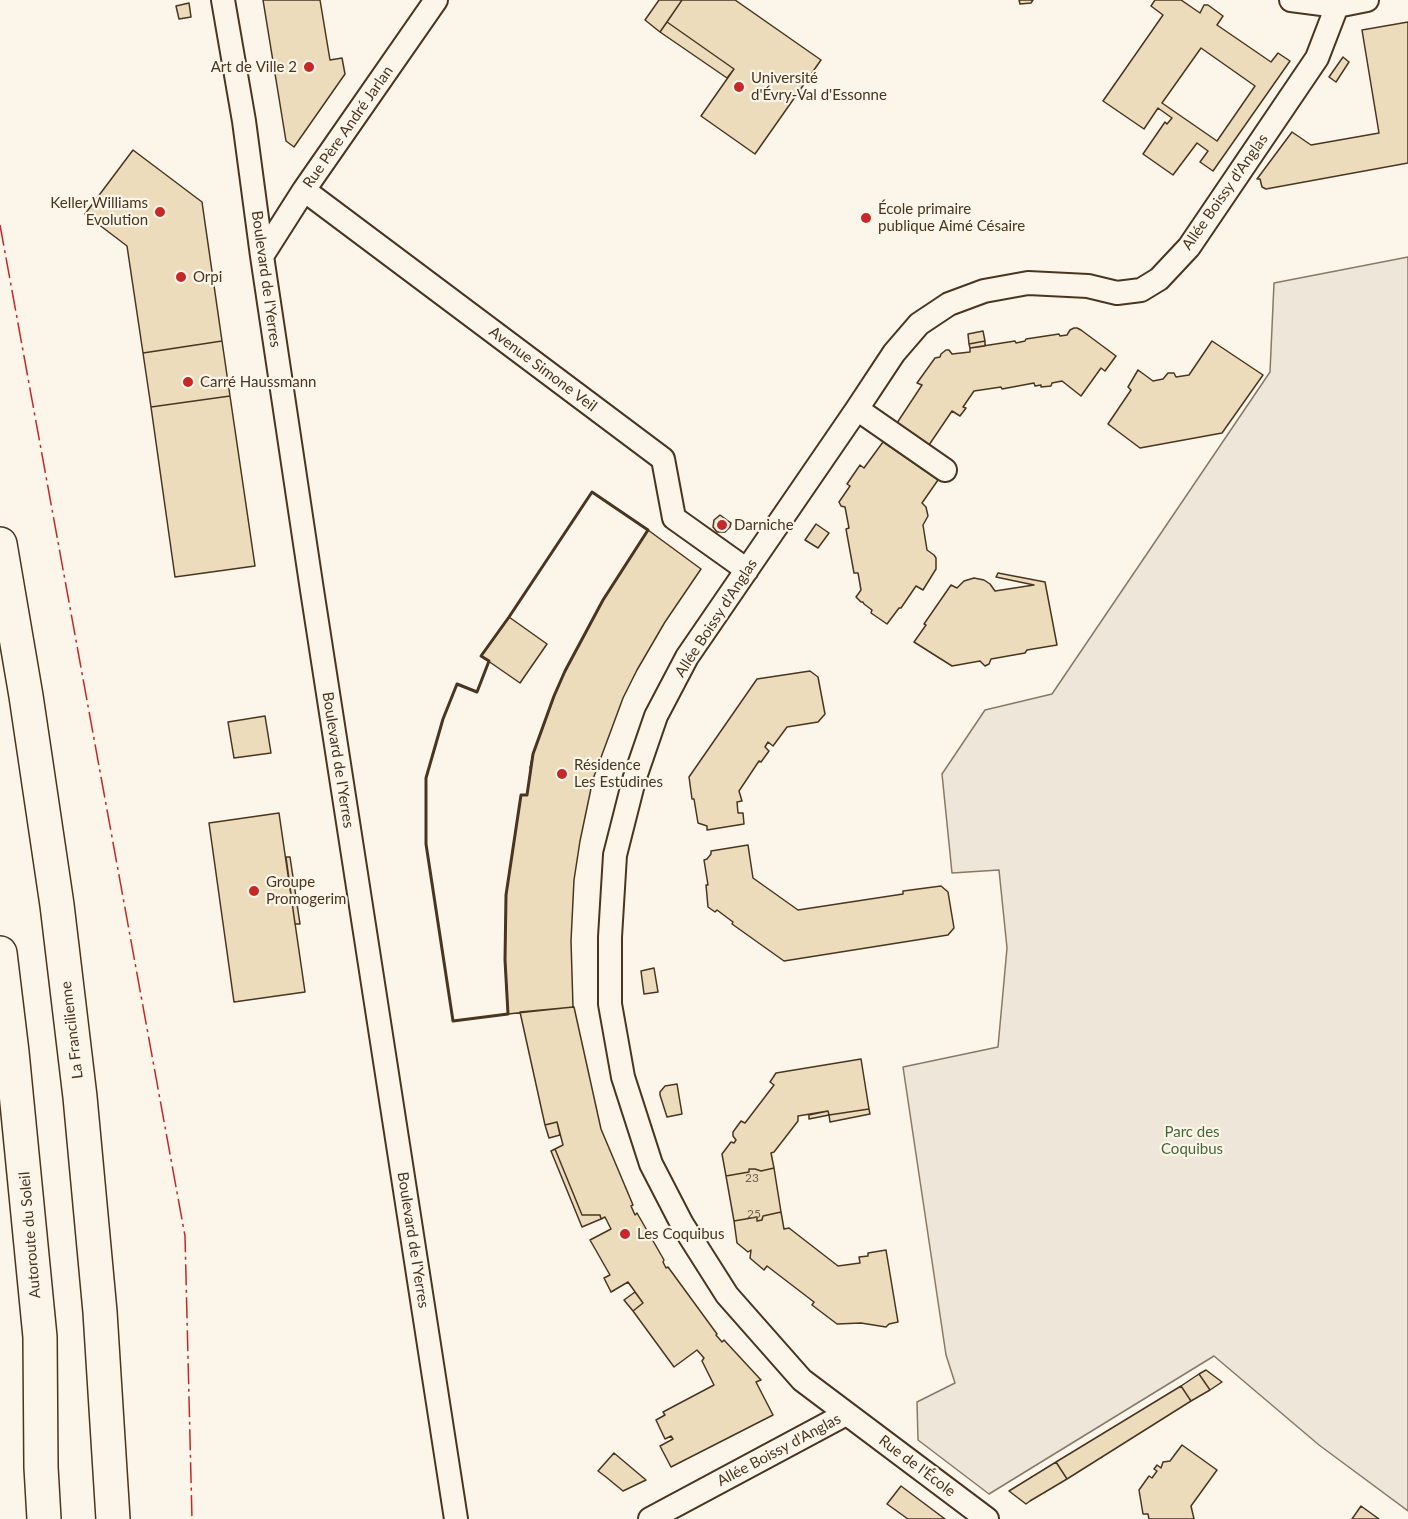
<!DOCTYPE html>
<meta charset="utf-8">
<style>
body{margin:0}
canvas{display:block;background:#fbf6e9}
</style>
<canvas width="1408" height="1519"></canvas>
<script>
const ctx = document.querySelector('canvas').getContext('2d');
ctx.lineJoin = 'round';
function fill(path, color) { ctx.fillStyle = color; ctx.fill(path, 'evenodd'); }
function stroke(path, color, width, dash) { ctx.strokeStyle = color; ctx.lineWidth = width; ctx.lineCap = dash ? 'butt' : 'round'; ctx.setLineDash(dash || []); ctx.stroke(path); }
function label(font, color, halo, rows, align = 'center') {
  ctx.font = font + ' Lato,sans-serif'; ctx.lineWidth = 4.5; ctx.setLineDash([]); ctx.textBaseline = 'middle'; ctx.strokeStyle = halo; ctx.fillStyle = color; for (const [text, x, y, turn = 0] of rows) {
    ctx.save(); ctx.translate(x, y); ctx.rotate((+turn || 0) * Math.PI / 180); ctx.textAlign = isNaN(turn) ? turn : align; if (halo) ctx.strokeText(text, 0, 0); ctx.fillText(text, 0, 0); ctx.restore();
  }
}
const green = new Path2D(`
 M1408,257V1511L1319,1445L1214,1356L989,1494L918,1440L917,1402L955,1383L946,1355L903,1067L998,1047L1007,948L999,870L952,873L942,774L985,710L1052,694L1270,372L1274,283Z`);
const building = new Path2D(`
 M263,0H320L330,60L342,58L345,74L294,147L286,141Z
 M659,0H682L660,32L645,20Z
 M682,0H735L821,60L755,154L701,116L734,69L667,22Z
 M1019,0H1033L1031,3L1020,4Z
 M1155,0H1181L1200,13L1204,5H1208L1223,16L1217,25L1271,62L1278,53L1290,61L1213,171L1200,162L1208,151L1197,143L1173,175L1143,154L1165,122L1167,124L1172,118L1158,108L1144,129L1103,101L1163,15L1151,6ZM1201,48L1255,86L1217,141L1162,103Z
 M189,3L191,17L179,19L176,6Z
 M667,22L734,69L727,78L660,32Z
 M1408,22V163L1266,189L1262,187L1260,179H1257L1292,132L1311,145L1379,133L1362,30Z
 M1343,57L1349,62L1336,82L1329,77Z
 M133,150L202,202L222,341L143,353L127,246L85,214Z
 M1074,328H1077L1081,330L1116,356L1105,371L1101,368L1081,396L1062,381L1052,383L1051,386L1041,387V385L1035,386L1034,383L1002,389L1001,387L974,391L963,407L966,408L960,416L952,411L929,445L897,423L922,385L917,383L935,358L940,357L941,354L946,350H949L952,354L970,352V348L1015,341L1016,343L1025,341L1026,339L1059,334L1060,336L1067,335L1070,330Z
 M983,331L985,341L969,344L968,334Z
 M222,341L230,396L151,407L143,353Z
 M985,341V346L970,348L969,344Z
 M1212,341L1263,375L1222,433L1140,448L1108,424L1131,390L1128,387L1138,370L1153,381L1163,379L1168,373H1174L1176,377L1189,375Z
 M230,396L255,566L175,577L151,407Z
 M883,442L938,480L922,503L926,507L928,516L923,525L927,550L934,555L936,558V569L923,590L916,586L901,608H899L887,624L871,613L872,610L864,604L863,602H861L856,597L861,590L858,573H854L846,529L849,528L845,507L841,506L839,502L850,486L847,484L860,465L864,468Z
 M720,515L731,523L730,527L725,532H717L713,527L714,520Z
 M816,524L829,533L818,548L805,540Z
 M648,530L701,569L665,622L637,670L623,698L593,779L580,841L574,880L571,941L573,1007L508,1014L505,960L506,895L521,795H527L531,768H530L533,754L554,696L565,671L603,600Z
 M998,573L1045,582L1057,645L1027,650L1025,653L991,659L989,664L985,666L980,661L952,666L914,642L926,625L924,624L951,585L957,588L964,581L974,578L984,580L990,584L995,591L1034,585L996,577Z
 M509,617L547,644L520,683L481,656Z
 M810,671L818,677L825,714L818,722L787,727L773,746L768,742L765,747L769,751L761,762L759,761L739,791L742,801L737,802L738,813H743L744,824L707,830V826L698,823L694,799H692L689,777L757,679Z
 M265,716L271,753L234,758L228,722Z
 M279,813L305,992L234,1002L209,823Z
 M748,845L753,878L798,910L903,894V891L941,886L948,892L954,928L948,935L784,961L732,924L733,922L717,910L715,912L708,907L706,885H708L704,860L707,859L711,854V851Z
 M286,857H290L300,924H295Z
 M654,968L658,992L644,994L641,971Z
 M574,1007L601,1129L633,1205L631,1206L635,1215L637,1213L664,1260L663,1262L666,1268L668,1267L717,1334L716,1335L722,1342L724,1340L761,1380L756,1382L773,1415L671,1467L660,1446L673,1439L671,1436L665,1439L656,1420L665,1415L663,1412L714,1385L702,1361L704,1358L697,1350L674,1367L633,1311L643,1303L628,1282L611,1292L604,1278L610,1275L590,1240L611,1229L605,1217L601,1219L600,1215H582L555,1149L563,1145L557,1122L545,1125L520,1012Z
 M861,1059L869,1109L829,1115L828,1111L798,1116V1121L774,1152L771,1153L774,1168L761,1171L755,1169H749V1172L726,1176L722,1154L731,1142L734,1143L736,1140L733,1136V1132L741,1121L745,1123L774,1085L770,1082L776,1073Z
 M677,1084L682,1114L667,1117L660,1095V1092L665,1086Z
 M869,1109L870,1114L830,1122L829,1115Z
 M828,1111L829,1115L809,1119V1115Z
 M557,1122L560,1135L549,1138L545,1125Z
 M555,1149L582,1215H600L601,1219L582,1227L551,1151Z
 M774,1168L781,1212L763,1216L762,1220L757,1221V1217L734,1221L726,1176L749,1172V1169H755L761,1171Z
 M781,1212L784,1229L789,1228L838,1266L860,1263L859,1257L868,1256V1253L886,1250L898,1322L889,1324L886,1327L861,1323L837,1324L812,1305L814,1302L767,1266L764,1270L751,1259L750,1258L751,1250L748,1252L737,1243L734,1221L757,1217V1221L762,1220L763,1216Z
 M635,1292L643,1303L633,1311L624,1300Z
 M1206,1370L1222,1382L1210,1390L1199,1374Z
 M1199,1374L1210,1390L1191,1401L1181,1386Z
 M1181,1386L1191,1401L1067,1479L1056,1462Z
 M1182,1445L1217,1470L1191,1506L1194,1519H1149L1148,1514H1143L1139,1490L1149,1476L1152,1478L1157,1471L1154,1469L1157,1465L1161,1468L1163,1462L1170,1461Z
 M614,1453L646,1480L623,1491L606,1477L598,1471Z
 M1056,1462L1067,1479L1030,1501L1026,1504L1009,1491Z
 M901,1486L945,1519H908L887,1504Z
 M1361,1506L1379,1519H1352Z`);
const street = new Path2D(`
 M223,0L244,121L262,256L312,590L456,1519
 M1291,0L1337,6L1367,0
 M304,190L663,459L674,518L747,570
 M262,256L304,190L436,0
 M857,409L945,470
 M650,1519L846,1414
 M987,1519L802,1380L727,1295L682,1224L651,1164L623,1077L610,1004V937L615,855L634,780L656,716L687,657L857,409L894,353L919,324L949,304L984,291L1028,283L1088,286L1117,293L1141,290L1159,279L1189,247L1317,58L1337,6`);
const highway = new Path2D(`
 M0,544L26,696L57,905L80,1097L100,1312L113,1519
 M0,953L12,1052L40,1337L41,1467L44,1519`);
const wall = new Path2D(`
 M592,492L648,530L603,600L565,671L554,696L533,754L527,795H521L506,895L505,960L508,1014L453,1021L426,844V778L443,719L457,684L477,692L489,661L481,656L509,617Z`);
const power = new Path2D(`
 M0,225L185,1236L192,1519`);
const markers = [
 [309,67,6,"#c62828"],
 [739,87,6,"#c62828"],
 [160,212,6,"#c62828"],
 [866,218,6,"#c62828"],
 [181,277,6,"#c62828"],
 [188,382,6,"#c62828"],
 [722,525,6,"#c62828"],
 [562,774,6,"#c62828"],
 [254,891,6,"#c62828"],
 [625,1234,6,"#c62828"]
];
const numberNames = [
 ["23",752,1178],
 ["25",754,1214]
];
const poiNames = [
 ["Art de Ville 2",297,67,"right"],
 ["Université",751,78],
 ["d'Évry-Val d'Essonne",751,95],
 ["Keller Williams",148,203,"right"],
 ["Evolution",148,220,"right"],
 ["École primaire",878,209],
 ["publique Aimé Césaire",878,226],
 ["Orpi",193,277],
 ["Carré Haussmann",200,382],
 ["Darniche",734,525],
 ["Résidence",574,765],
 ["Les Estudines",574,782],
 ["Groupe",266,882],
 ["Promogerim",266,899],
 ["Les Coquibus",637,1234]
];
const streetNames = [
 ["Rue Père André Jarlan",348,127,-55],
 ["Allée Boissy d'Anglas",1225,192,-55],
 ["Boulevard de l'Yerres",266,279,82],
 ["Avenue Simone Veil",543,369,37],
 ["Allée Boissy d'Anglas",716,618,-57],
 ["Boulevard de l'Yerres",338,760,81],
 ["La Francilienne",72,1030,-97],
 ["Autoroute du Soleil",30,1235,-95],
 ["Boulevard de l'Yerres",413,1240,81],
 ["Allée Boissy d'Anglas",779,1450,-28],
 ["Rue de l'École",917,1466,37]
];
const parkNames = [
 ["Parc des",1192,1132],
 ["Coquibus",1192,1149]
];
fill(green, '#ede6d9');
stroke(green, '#887966', 1.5);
fill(building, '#ecdcbc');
stroke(building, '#4a3520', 1.5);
stroke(street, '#4a3520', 26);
stroke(highway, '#4a3520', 36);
stroke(street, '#fbf6e9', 22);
stroke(highway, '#fbf6e9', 33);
stroke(wall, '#4a3520', 3);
stroke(power, '#c62828', 1.5, [21, 4.5, 3, 4.5]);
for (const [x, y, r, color] of markers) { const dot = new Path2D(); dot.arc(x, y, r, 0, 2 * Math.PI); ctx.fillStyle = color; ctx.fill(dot); stroke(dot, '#fbf6e9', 2); }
label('12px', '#725f47', null, numberNames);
label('15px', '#4a3520', '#fbf6e9', poiNames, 'left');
label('15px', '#4a3520', '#fbf6e9', streetNames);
label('15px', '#436837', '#fbf6e9', parkNames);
</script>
